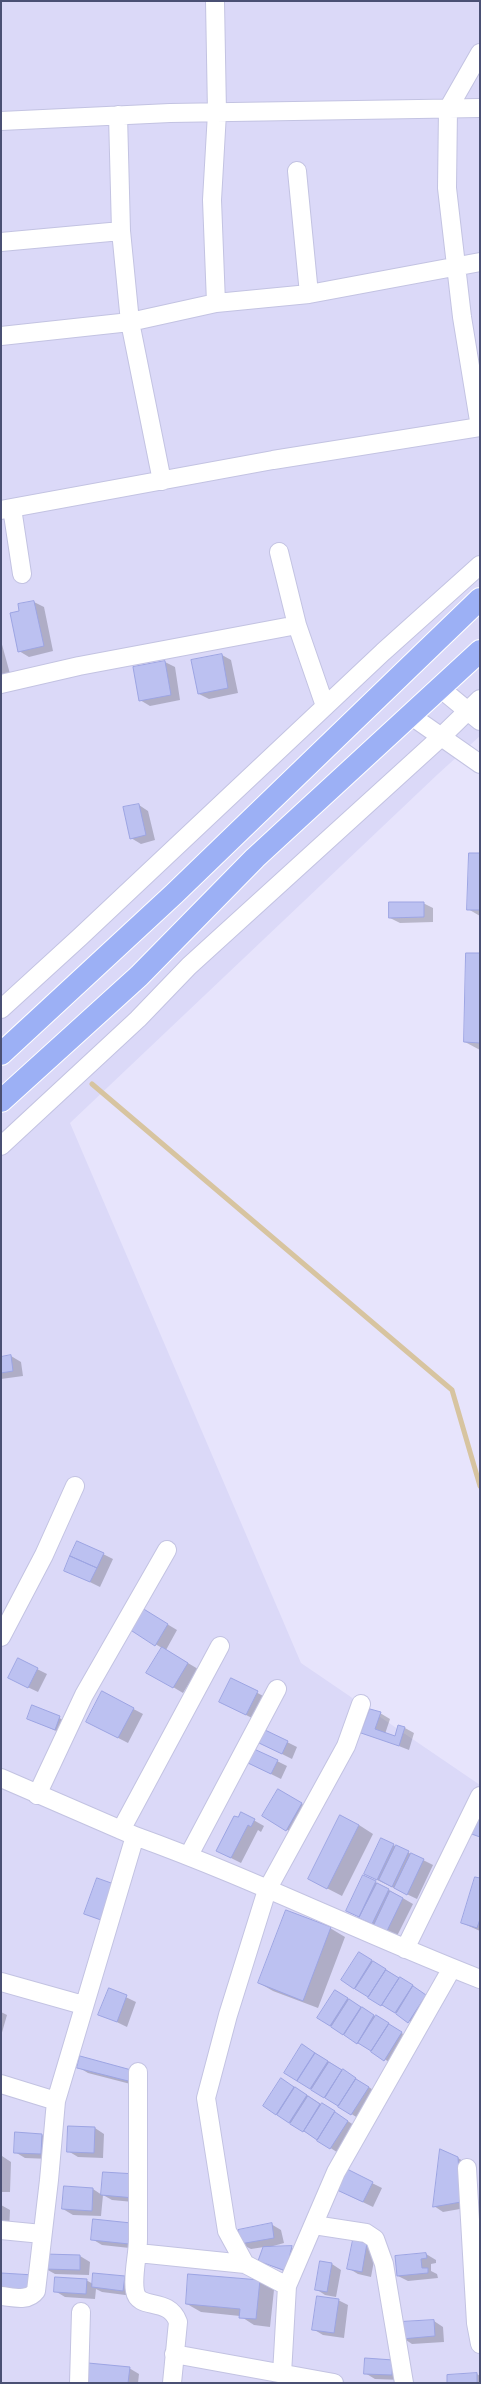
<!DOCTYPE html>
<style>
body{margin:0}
#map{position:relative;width:481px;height:2384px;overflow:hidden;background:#e7e4fc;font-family:Jost,sans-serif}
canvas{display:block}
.frame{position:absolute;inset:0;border:2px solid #4a5074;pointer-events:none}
</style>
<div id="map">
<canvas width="481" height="2384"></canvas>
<div class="frame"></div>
</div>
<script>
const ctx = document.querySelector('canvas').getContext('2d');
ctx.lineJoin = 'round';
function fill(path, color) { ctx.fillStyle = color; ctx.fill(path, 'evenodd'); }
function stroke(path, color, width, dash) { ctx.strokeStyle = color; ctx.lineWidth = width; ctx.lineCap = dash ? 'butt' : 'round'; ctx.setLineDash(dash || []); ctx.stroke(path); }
const residential = new Path2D(`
 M1,1H480V736L438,774L70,1123L301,1663L480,1785V2383H1Z`);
const shadow = new Path2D(`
 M34,602L44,607L53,651L29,657L19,651V605Z
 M1,641L12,681L1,684Z
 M222,655L231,660L238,693L209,699L199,694Z
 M165,662L175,667L180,700L150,706L140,700Z
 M139,805L148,811L155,840L141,844L131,838Z
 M480,854V916L468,909Z
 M423,903L433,908V922L400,923L390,918Z
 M480,954V1050L465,1042Z
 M11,1356L21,1362L23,1376L1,1379V1358Z
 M103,1554L113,1559L100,1587L65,1570Z
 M142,1609L177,1630L166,1650L198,1669L183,1693L148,1672L162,1648L130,1629Z
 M37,1669L47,1674L38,1692L19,1683Z
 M231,1679L267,1698L256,1720L230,1707Z
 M103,1693L143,1714L128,1743L97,1727Z
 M33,1706L70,1723L65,1735L28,1718Z
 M380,1713L390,1719L385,1734L395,1737L405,1728L414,1733L409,1750L363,1732Z
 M287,1742L297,1747L292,1759L260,1743Z
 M277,1761L287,1766L281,1779L249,1763Z
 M278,1790L311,1809L296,1835L263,1816Z
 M241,1813L264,1826L261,1832L258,1830L241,1863L227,1856Z
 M359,1825L373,1834L342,1896L309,1879Z
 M381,1839L433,1865L417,1899L375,1879Z
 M98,1879L111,1924L86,1914Z
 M480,1879V1931L462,1923Z
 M375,1882L413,1904L396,1938L357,1916Z
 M330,1928L345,1937L318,2008L273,1991L259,1983Z
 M369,1959L435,2001L419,2027L343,1980Z
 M109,1989L136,2002L127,2027L100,2014Z
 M345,1997L411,2039L394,2065L318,2018Z
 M1,2012L7,2015L1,2036Z
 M312,2051L378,2093L361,2120L285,2072Z
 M78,2067L145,2077L142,2087L88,2073Z
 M291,2085L357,2127L340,2154L264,2106Z
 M95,2128L104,2134L103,2158L78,2157L68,2151Z
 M42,2135L51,2140L50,2159L25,2158L15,2152Z
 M2,2156L11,2162L10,2192H1Z
 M458,2158L468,2164L471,2207L443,2212L434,2206Z
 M104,2173L144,2203L112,2200L103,2195L101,2216L73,2215L63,2209L93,2189L102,2195Z
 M372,2183L382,2188L373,2207L348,2195Z
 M1,2205L10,2210L9,2232L1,2231Z
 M94,2220L139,2249L102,2245L92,2239Z
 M271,2224L281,2230L284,2243L266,2248L291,2247L301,2253L296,2276L260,2261L264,2247L251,2249L241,2244Z
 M367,2244L376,2250L371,2277L358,2274L348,2268Z
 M426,2254L436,2260V2263L431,2264V2271L437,2274L438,2278L408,2281L398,2276Z
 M80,2256L90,2262L89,2275L55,2274L46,2269Z
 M332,2264L341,2270L336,2297L325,2295L316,2289Z
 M124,2277L134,2283L133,2296L102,2292L96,2289L95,2299L65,2297L55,2291L86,2280L93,2284Z
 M259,2281L274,2290L270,2327L254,2325L240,2316L201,2312L187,2304Z
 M338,2300L348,2305L344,2338L323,2335L313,2329Z
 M434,2321L443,2327L444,2342L412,2344L403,2338Z
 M393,2361L402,2380L375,2379L365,2373Z
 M129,2368L139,2374L138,2383H88Z
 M477,2374L480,2376V2383H448Z`);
const stream = new Path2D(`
 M92,1084L452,1390L480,1486`);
const building = new Path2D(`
 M34,601L44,646L18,652L10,613L19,611L18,604Z
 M222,654L228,688L198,694L191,660Z
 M165,661L171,695L139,701L133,667Z
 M139,804L146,835L130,839L123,807Z
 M469,853H480V910H467Z
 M389,902H424V917L389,918Z
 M466,953H480V1043L464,1042Z
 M11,1355L13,1371L1,1373V1357Z
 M77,1541L104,1553L97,1568L70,1556Z
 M70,1556L97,1568L90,1582L64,1571Z
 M142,1608L168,1624L155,1646L129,1629Z
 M162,1647L188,1663L173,1688L146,1673Z
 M18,1658L38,1668L28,1688L8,1678Z
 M231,1678L258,1691L246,1715L219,1702Z
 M102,1691L134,1708L118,1738L86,1722Z
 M32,1705L60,1716L55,1730L27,1719Z
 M370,1709L381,1712L375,1729L395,1736L398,1725L405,1727L399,1746L361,1733Z
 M265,1730L288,1741L282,1754L259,1743Z
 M254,1749L278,1760L271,1774L248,1763Z
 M278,1789L302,1803L286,1831L262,1816Z
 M241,1812L255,1819L251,1827L248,1825L231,1858L216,1851L234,1816L238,1817Z
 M340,1815L359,1825L327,1889L308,1879Z
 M472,1816L480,1818V1837L466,1832Z
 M381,1838L394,1844L377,1880L364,1874Z
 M396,1845L409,1851L392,1887L379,1880Z
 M411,1853L424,1859L407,1895L394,1888Z
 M363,1875L376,1881L359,1917L346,1911Z
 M475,1877L480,1878V1919L477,1928L461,1923Z
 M97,1878L114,1884L101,1920L84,1914Z
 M377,1883L389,1889L372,1924L359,1918Z
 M390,1891L403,1898L386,1933L373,1927Z
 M286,1910L331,1927L303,2001L258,1983Z
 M359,1952L372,1960L354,1989L341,1980Z
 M373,1961L386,1969L368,1997L355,1989Z
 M386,1970L399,1978L381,2006L368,1998Z
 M400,1977L413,1985L395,2013L382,2005Z
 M413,1986L426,1995L408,2023L396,2014Z
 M109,1988L127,1995L117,2022L98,2015Z
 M335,1990L348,1998L330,2026L317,2018Z
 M349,1999L361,2007L343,2035L331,2027Z
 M362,2007L374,2015L357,2044L344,2035Z
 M376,2015L389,2023L371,2051L358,2043Z
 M389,2024L402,2032L384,2061L371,2052Z
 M302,2044L315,2053L297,2081L284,2073Z
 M315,2053L328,2061L310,2089L297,2081Z
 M80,2056L135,2071L132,2082L77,2068Z
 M329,2062L342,2070L324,2098L311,2090Z
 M343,2069L356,2078L338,2106L325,2098Z
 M281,2078L294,2087L276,2115L263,2106Z
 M356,2079L369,2087L351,2115L338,2107Z
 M295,2087L307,2095L289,2123L277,2115Z
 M308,2096L320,2104L303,2132L290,2124Z
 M322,2103L335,2111L317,2140L304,2131Z
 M335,2112L348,2121L330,2149L317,2141Z
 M68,2126L95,2127L94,2153L67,2152Z
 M15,2132L42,2134L41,2154L14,2153Z
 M440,2149L458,2157L461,2202L433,2207Z
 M347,2169L373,2182L363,2202L337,2190Z
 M103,2172L136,2174L134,2198L101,2195Z
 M64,2186L93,2188L92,2211L62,2209Z
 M93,2219L131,2223L129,2244L91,2240Z
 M272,2223L274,2238L240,2244L238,2230Z
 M353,2240L367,2243L362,2272L347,2269Z
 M292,2246L286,2271L258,2261L263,2247Z
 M426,2253L427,2258L421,2259L422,2268H428V2273L397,2276L395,2256Z
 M45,2254L80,2255V2270L44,2269Z
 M320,2261L332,2263L327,2292L315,2290Z
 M1,2273L34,2275L33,2290L1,2288Z
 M93,2273L125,2276L123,2291L92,2287Z
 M188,2274L260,2280L256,2319L239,2318L240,2309L186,2304Z
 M55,2277L87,2279L86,2294L54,2292Z
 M317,2296L339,2299L334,2333L312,2330Z
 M434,2320L435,2336L402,2339L400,2322Z
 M365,2358L393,2360L392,2375L364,2374Z
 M88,2363L130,2367L128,2383H86Z
 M477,2373V2383H447V2375Z`);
const minor = new Path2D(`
 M215,1L217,113L212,200L216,303
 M480,53L448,109L447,188L462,317L480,427
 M118,115L121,231L130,322L162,481
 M1,121L170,113L480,108
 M297,171L309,294
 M1,242L121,231
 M1,336L130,322L216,303L309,294L480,262
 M12,508L22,574
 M1,510L273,460L480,427
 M279,552L297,625L325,706
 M1,684L79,666L297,625
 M440,688L480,721
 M410,715L480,764
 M1,1009L80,937L383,652L480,565
 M1,1146L138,1019L189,966L441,737L480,699
 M1,1637L44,1555L75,1486
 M1,1778L135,1836L56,2101L1,2084
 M37,1795L84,1695L167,1550
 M121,1830L220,1646
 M135,1836C252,1878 364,1934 480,1979
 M189,1855L277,1689
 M405,1949L480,1796
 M1,1982L83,2005
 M138,2072C138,2128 138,2183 138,2239C138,2255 132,2277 135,2291C138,2311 169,2296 178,2322L172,2383
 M467,2168L476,2323L480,2344
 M314,2225L366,2233L375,2239L384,2264L404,2383
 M1,2230L42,2234
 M138,2253L245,2264
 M287,2286L336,2172L452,1968
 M1,2296C13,2297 28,2302 36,2291L49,2180L56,2101
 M174,2354L334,2383
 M282,2374L287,2286L245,2264L227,2231L206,2098L228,2015L267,1890L346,1746L361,1704
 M79,2383L81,2312`);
const highway = new Path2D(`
 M1,1054L174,894L480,599
 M1,1101L139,976L255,858L480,651`);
fill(residential, '#dbd9f8');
fill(shadow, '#0003');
stroke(stream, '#d7c4a0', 5);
fill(building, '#bcc1f1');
stroke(building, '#9da5e3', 1);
stroke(minor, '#c3c3e2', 20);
stroke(highway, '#fff', 24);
stroke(minor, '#fff', 18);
stroke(highway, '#9cb0f5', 22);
</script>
